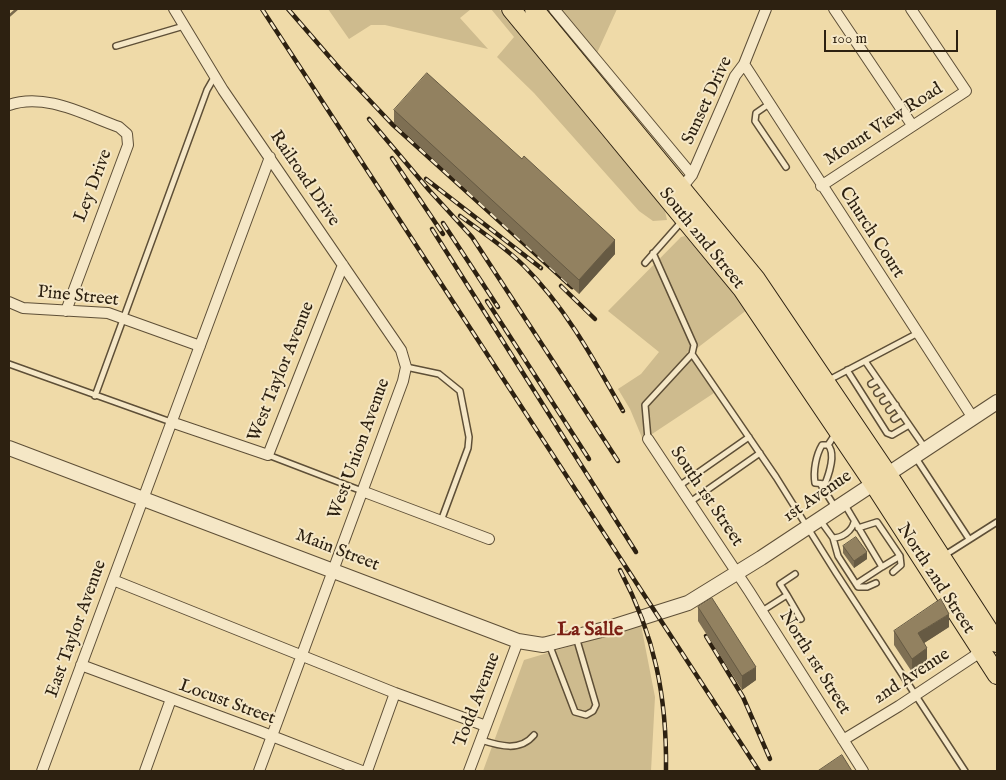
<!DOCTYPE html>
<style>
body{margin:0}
#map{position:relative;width:1006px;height:780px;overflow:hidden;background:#efdaa8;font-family:"IM FELL English",serif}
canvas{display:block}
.frame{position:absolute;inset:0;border:10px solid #2d2111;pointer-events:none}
.scale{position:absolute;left:824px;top:30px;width:134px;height:22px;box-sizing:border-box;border:2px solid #2d2111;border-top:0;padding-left:6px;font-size:15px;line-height:18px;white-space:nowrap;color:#2d2111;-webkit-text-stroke:4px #f5e7c6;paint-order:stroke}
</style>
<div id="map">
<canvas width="1006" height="780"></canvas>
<div class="frame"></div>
<div class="scale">100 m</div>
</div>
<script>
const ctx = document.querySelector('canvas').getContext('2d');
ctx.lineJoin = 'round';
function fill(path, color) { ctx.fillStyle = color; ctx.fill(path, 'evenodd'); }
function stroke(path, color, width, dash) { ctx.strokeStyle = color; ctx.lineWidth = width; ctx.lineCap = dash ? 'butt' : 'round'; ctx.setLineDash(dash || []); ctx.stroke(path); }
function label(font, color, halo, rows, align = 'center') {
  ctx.font = font + ' "IM FELL English",serif'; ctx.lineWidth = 4; ctx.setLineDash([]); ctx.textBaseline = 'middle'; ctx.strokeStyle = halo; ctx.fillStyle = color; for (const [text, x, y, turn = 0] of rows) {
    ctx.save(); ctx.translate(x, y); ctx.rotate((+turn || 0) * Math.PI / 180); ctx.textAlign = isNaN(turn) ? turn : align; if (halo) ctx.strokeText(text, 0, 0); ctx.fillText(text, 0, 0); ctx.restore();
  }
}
const green = new Path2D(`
 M328,9H471L460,18L488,49L385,25H371L349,39Z
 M491,9H499L607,141L663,204L661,206L665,211L667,220L653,221L639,211L534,93L497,57L514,37Z
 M560,9H617L597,53Z
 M685,236L748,309L696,349L687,352L714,393L643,440L630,409L618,389L641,374L659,352L608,311L681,237Z
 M641,625L655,697L651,771H483L524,660Z`);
const stream = new Path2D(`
 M9,16L17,9`);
const service = new Path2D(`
 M116,46L184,26
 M769,104L756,113L755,121L786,167
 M645,263L683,220
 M692,354L776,477L836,573L965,771
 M865,361L925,448
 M9,364L171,422
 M406,367L439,374L460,391L469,437L468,448L441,521
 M847,370L887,433L892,435L909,425
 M827,381L918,333
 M871,384L878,380
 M877,393L884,389
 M95,396L207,90L215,76
 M883,401L890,397
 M889,410L896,405
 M894,419L902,414
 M648,439L645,405L692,354L694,345L653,253
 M828,445C836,453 829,474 825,484L815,483C813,471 816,455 822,445H828L836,433
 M268,455L362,491
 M916,458L969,539
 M821,485L835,507
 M679,486L749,437
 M690,502L760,453
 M845,505L882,567L900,556L877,522L858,528
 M820,520L833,538C842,538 852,531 854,522
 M833,538L838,556L858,587H867L876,583
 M945,555L997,522
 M893,572L901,565L900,556
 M856,584L882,567
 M787,595L780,584L795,574
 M762,611L787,595L801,619
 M549,644L575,712L586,715L593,711L596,705L576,637
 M481,740C500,746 520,752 534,735`);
const minor = new Path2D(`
 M174,9L223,90L401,350L406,367L403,381L259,771
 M554,9L692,175
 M834,9L912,125
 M744,64L973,418
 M9,105C45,92 85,115 119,127L127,134L128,145L66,311
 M821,186L966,91L911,9
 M679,191L692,175L735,76L744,64L766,9
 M9,302L23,308L108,313L200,346
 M171,422L268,455L343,265
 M648,439L749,591L863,771
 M362,491L489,539
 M113,580L395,693L486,726
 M81,665L259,731L362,771
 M843,740L899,706L985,649
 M42,771L270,157
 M145,771L171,699
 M367,771L395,693
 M469,771L518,641`);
const tertiary = new Path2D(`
 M9,448L518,641L543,645L609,628L688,603L761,558L997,402`);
const trunk = new Path2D(`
 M511,9L742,289L873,483L997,675
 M534,9L756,279L887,473L997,643`);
const rail = new Path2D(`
 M262,9L759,771
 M288,9L340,69L392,124L572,287
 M369,119L429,190L472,237L618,461
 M392,158L443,234
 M426,179L541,268
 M460,216C482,232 505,247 524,266C566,308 594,360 623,411
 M443,223L498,307
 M432,229L636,552
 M561,286L595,319
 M487,301L589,459
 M620,570C655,636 667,697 666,771
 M706,636L743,697L770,759`);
const wall = new Path2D(`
 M394,110L615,254L579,294L394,123Z
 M843,546L867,559L854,568L843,553Z
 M698,607L756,680L742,690L698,621Z
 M949,627L924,643L927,662L912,672L894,645V631Z`);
const shadedWall = new Path2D(`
 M615,240V254L579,294V280Z
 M867,552V559L854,568V561Z
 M949,614V627L918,647V633Z
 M927,648V662L912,672V659Z
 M756,667V680L742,690V676Z`);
const building = new Path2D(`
 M427,73L522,159L524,156L615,240L579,280L394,110Z
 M856,537L867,552L854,561L843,546Z
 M712,598L756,667L742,676L698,607Z
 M941,599L949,614L918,633L927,648L912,659L894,631Z
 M842,755L852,771H818Z`);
const streetNames = [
 ["Sunset Drive",708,101,-65],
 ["Mount View Road",884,125,-33],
 ["Railroad Drive",304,179,56],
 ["Ley Drive",94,186,-69],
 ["Church Court",871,233,57],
 ["South 2nd Street",701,239,51],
 ["Pine Street",78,297,6],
 ["West Taylor Avenue",282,372,-68],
 ["West Union Avenue",360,449,-70],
 ["South 1st Street",706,497,56],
 ["1st Avenue",818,497,-34],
 ["Main Street",337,551,21],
 ["North 2nd Street",935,579,57],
 ["East Taylor Avenue",77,629,-70],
 ["North 1st Street",814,663,58],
 ["2nd Avenue",912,677,-33],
 ["Todd Avenue",478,700,-69],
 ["Locust Street",227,703,20]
];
const quarterNames = [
 ["La Salle",590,631]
];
fill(green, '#cebb8e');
stroke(stream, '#7a6a4d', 2.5);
stroke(service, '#5e4f37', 8);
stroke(minor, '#5e4f37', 12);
stroke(tertiary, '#5e4f37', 16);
stroke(trunk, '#2d2111', 20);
stroke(service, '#f5e7c6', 5);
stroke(minor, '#f5e7c6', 10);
stroke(tertiary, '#f5e7c6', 14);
stroke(trunk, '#efdaa8', 18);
stroke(rail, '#2d2111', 4.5);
stroke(rail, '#f5e7c6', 2.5, [8]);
fill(wall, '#7e6f53');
fill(shadedWall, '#665a43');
fill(building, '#928160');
stroke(building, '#665a43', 1);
label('18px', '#2d2111', '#f5e7c6', streetNames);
label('bold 20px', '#7a1f14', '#f5e7c6', quarterNames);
</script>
